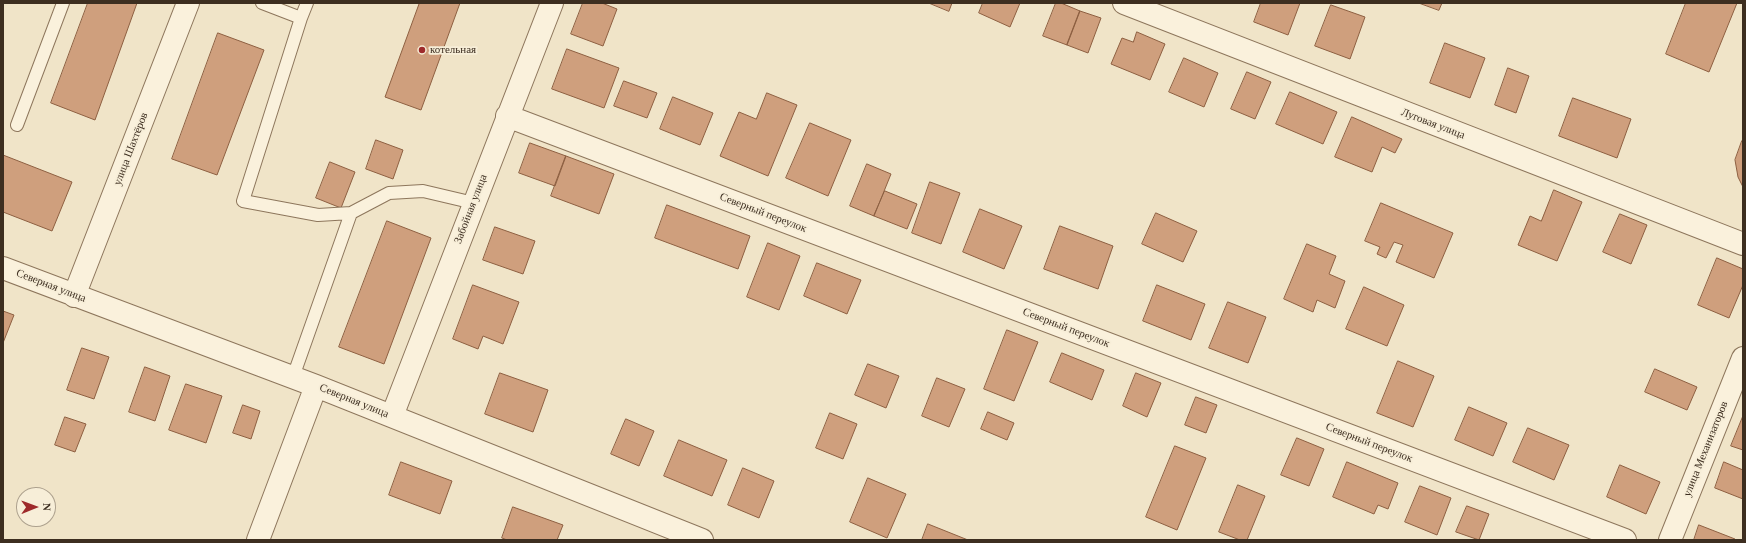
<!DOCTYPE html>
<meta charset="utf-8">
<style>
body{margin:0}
#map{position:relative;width:1746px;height:543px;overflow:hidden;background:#f0e4c8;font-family:"Times New Roman",serif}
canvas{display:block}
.frame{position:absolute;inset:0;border:4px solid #3d2e20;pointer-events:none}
.north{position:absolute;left:16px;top:487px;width:40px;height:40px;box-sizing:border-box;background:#f7eed8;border:1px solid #ada18e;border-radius:50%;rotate:89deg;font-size:11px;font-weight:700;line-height:16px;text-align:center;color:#3d2e20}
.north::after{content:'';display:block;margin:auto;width:14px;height:18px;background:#9e2a2b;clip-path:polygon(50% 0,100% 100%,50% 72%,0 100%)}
</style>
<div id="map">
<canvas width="1746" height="543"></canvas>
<div class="frame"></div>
<div class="north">N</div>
</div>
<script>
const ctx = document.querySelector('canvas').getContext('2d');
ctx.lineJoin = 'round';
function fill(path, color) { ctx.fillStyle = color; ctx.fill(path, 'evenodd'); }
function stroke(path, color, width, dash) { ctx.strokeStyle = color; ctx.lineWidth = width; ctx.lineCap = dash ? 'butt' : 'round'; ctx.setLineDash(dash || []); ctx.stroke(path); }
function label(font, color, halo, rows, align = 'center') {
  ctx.font = font + ' "Times New Roman",serif'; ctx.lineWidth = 3.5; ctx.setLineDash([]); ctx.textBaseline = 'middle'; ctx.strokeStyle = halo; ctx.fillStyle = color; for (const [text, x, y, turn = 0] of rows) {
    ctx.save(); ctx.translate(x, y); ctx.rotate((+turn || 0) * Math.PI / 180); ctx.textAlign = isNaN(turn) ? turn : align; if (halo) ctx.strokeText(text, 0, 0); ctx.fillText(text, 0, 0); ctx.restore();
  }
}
const building = new Path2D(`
 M88,3H137L95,120L51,103Z
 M416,3H460L421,110L385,97L419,4Z
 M583,3H602L617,9L603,46L571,34Z
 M929,3H952L949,11Z
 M983,3H1020L1010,27L979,13Z
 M1056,3H1061L1080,11L1067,45L1043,36Z
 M1261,3H1300L1288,35L1254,22Z
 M1419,3H1442L1439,10Z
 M1686,3H1737L1709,72L1666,54Z
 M1331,5L1365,17L1350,59L1315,46Z
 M1080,11L1101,18L1088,53L1067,45Z
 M1137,32L1165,44L1150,80L1111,64L1122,38L1133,42Z
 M218,33L264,50L217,175L172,159Z
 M1445,43L1485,58L1470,98L1430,83Z
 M567,49L619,68L604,108L552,89Z
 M1184,58L1218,73L1204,107L1169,92Z
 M1508,68L1529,76L1516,113L1495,105Z
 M1247,72L1271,82L1255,119L1231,109Z
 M624,81L657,93L647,118L614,106Z
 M1290,92L1337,112L1323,144L1276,124Z
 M767,93L797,105L768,176L720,156L739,112L756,119Z
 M673,97L713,113L700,145L660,129Z
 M1573,98L1631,119L1617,158L1559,136Z
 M1352,117L1402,139L1395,153L1382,147L1372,172L1335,157Z
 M810,123L851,140L828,196L786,178Z
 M376,140L403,150L393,179L366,169Z
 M1742,141L1743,142V187L1738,177L1735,160Z
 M530,143L566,156L555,186L519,173Z
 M3,155L72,182L52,231L3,212Z
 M566,156L614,174L599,214L551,196Z
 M330,162L355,172L341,208L316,198Z
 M867,164L891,174L874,216L850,206Z
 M930,182L960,193L941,244L912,233Z
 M1554,190L1582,202L1557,261L1518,245L1530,216L1541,221Z
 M885,191L917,204L907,229L874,216Z
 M1381,203L1453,233L1434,278L1396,262L1403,245L1394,242L1386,258L1377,254L1380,247L1365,241Z
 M667,205L750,236L738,269L655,238Z
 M980,209L1022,226L1004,269L963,252Z
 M1156,213L1197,231L1183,262L1142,244Z
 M1620,214L1647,225L1631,264L1603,252Z
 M387,221L431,238L384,364L339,347Z
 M1060,226L1113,246L1098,289L1044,269Z
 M495,227L535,241L523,274L483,260Z
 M768,243L800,256L779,310L747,297Z
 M1307,244L1336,256L1329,274L1345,281L1335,308L1317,300L1313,312L1284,299Z
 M1717,258L1743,269V285L1729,318L1698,305Z
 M817,263L861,280L847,314L804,296Z
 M473,285L519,302L503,344L483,336L478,349L453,339Z
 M1157,285L1205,304L1191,340L1143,321Z
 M1364,287L1404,305L1387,346L1346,329Z
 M1228,302L1266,317L1248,363L1209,348Z
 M3,311L14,315L3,343Z
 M1007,330L1038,342L1014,401L984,389Z
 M82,348L109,357L94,399L67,390Z
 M1062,353L1104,370L1092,400L1050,382Z
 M1398,361L1434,376L1413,427L1377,413Z
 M868,364L899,376L886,408L855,395Z
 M145,367L170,376L155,421L129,412Z
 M1655,369L1697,387L1687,410L1645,392Z
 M500,373L548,390L533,432L485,414Z
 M1136,373L1161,383L1147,417L1123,406Z
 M937,378L965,389L949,427L922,416Z
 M186,384L222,396L206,443L169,430Z
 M1196,397L1217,405L1206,433L1185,425Z
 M243,405L260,411L251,439L233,433Z
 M1469,407L1507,423L1493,456L1455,440Z
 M988,412L1014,423L1007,440L981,429Z
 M830,413L857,424L843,459L816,448Z
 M1743,416V450L1731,446Z
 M65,417L86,424L75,452L55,445Z
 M626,419L654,431L639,466L611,454Z
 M1528,428L1569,445L1554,480L1513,462Z
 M1297,438L1324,449L1309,486L1281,475Z
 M679,440L727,460L712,496L664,476Z
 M1175,446L1206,458L1177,530L1146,517Z
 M401,462L452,481L440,514L389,495Z
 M1347,462L1398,483L1388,509L1378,505L1374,514L1333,497Z
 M1724,462L1743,470V499L1715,488Z
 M1620,465L1660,482L1646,514L1607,497Z
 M743,468L774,481L759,518L728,505Z
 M868,478L906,494L887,538L850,522Z
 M1238,485L1265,496L1247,540H1240L1219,532Z
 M1420,486L1451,498L1437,535L1405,522Z
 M1467,506L1489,514L1479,540L1456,532Z
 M513,507L563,525L557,540H507L502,538Z
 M928,524L968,540H922Z
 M1699,525L1735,539V540H1694Z`);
const service = new Path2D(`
 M262,3L301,18L307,3
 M301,18L243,201L318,215L351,213
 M17,125L63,3
 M293,377L351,213L389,193L423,191L474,203`);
const minor = new Path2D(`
 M1124,3L1743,244
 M507,116L1625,540
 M3,268L316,386L702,540
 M74,296L188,3
 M392,416L552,3
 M258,540L316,386`);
const tertiary = new Path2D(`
 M1670,540L1743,358`);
const markers = [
 [422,50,4,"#9e2a2b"]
];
const poiNames = [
 ["котельная",430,50]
];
const streetNames = [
 ["Луговая улица",1433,124,21],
 ["улица Шахтёров",131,149,-69],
 ["Забойная улица",471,209,-69],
 ["Северный переулок",763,213,21],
 ["Северная улица",51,286,21],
 ["Северный переулок",1066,328,21],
 ["Северная улица",354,401,22],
 ["Северный переулок",1369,443,21],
 ["улица Механизаторов",1706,449,-68]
];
fill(building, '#cf9f7d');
stroke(building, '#8d5f41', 1);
stroke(service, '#8d765c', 14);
stroke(minor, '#8d765c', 24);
stroke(tertiary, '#8d765c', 24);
stroke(service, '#faf1dc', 12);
stroke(minor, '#faf1dc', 22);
stroke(tertiary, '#faf1dc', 22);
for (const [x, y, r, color] of markers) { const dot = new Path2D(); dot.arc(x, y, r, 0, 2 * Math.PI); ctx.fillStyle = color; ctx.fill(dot); stroke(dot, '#f7eed8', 1.5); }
label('11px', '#3d2e20', '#f7eed8', poiNames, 'left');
label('11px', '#3d2e20', '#f7eed8', streetNames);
</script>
